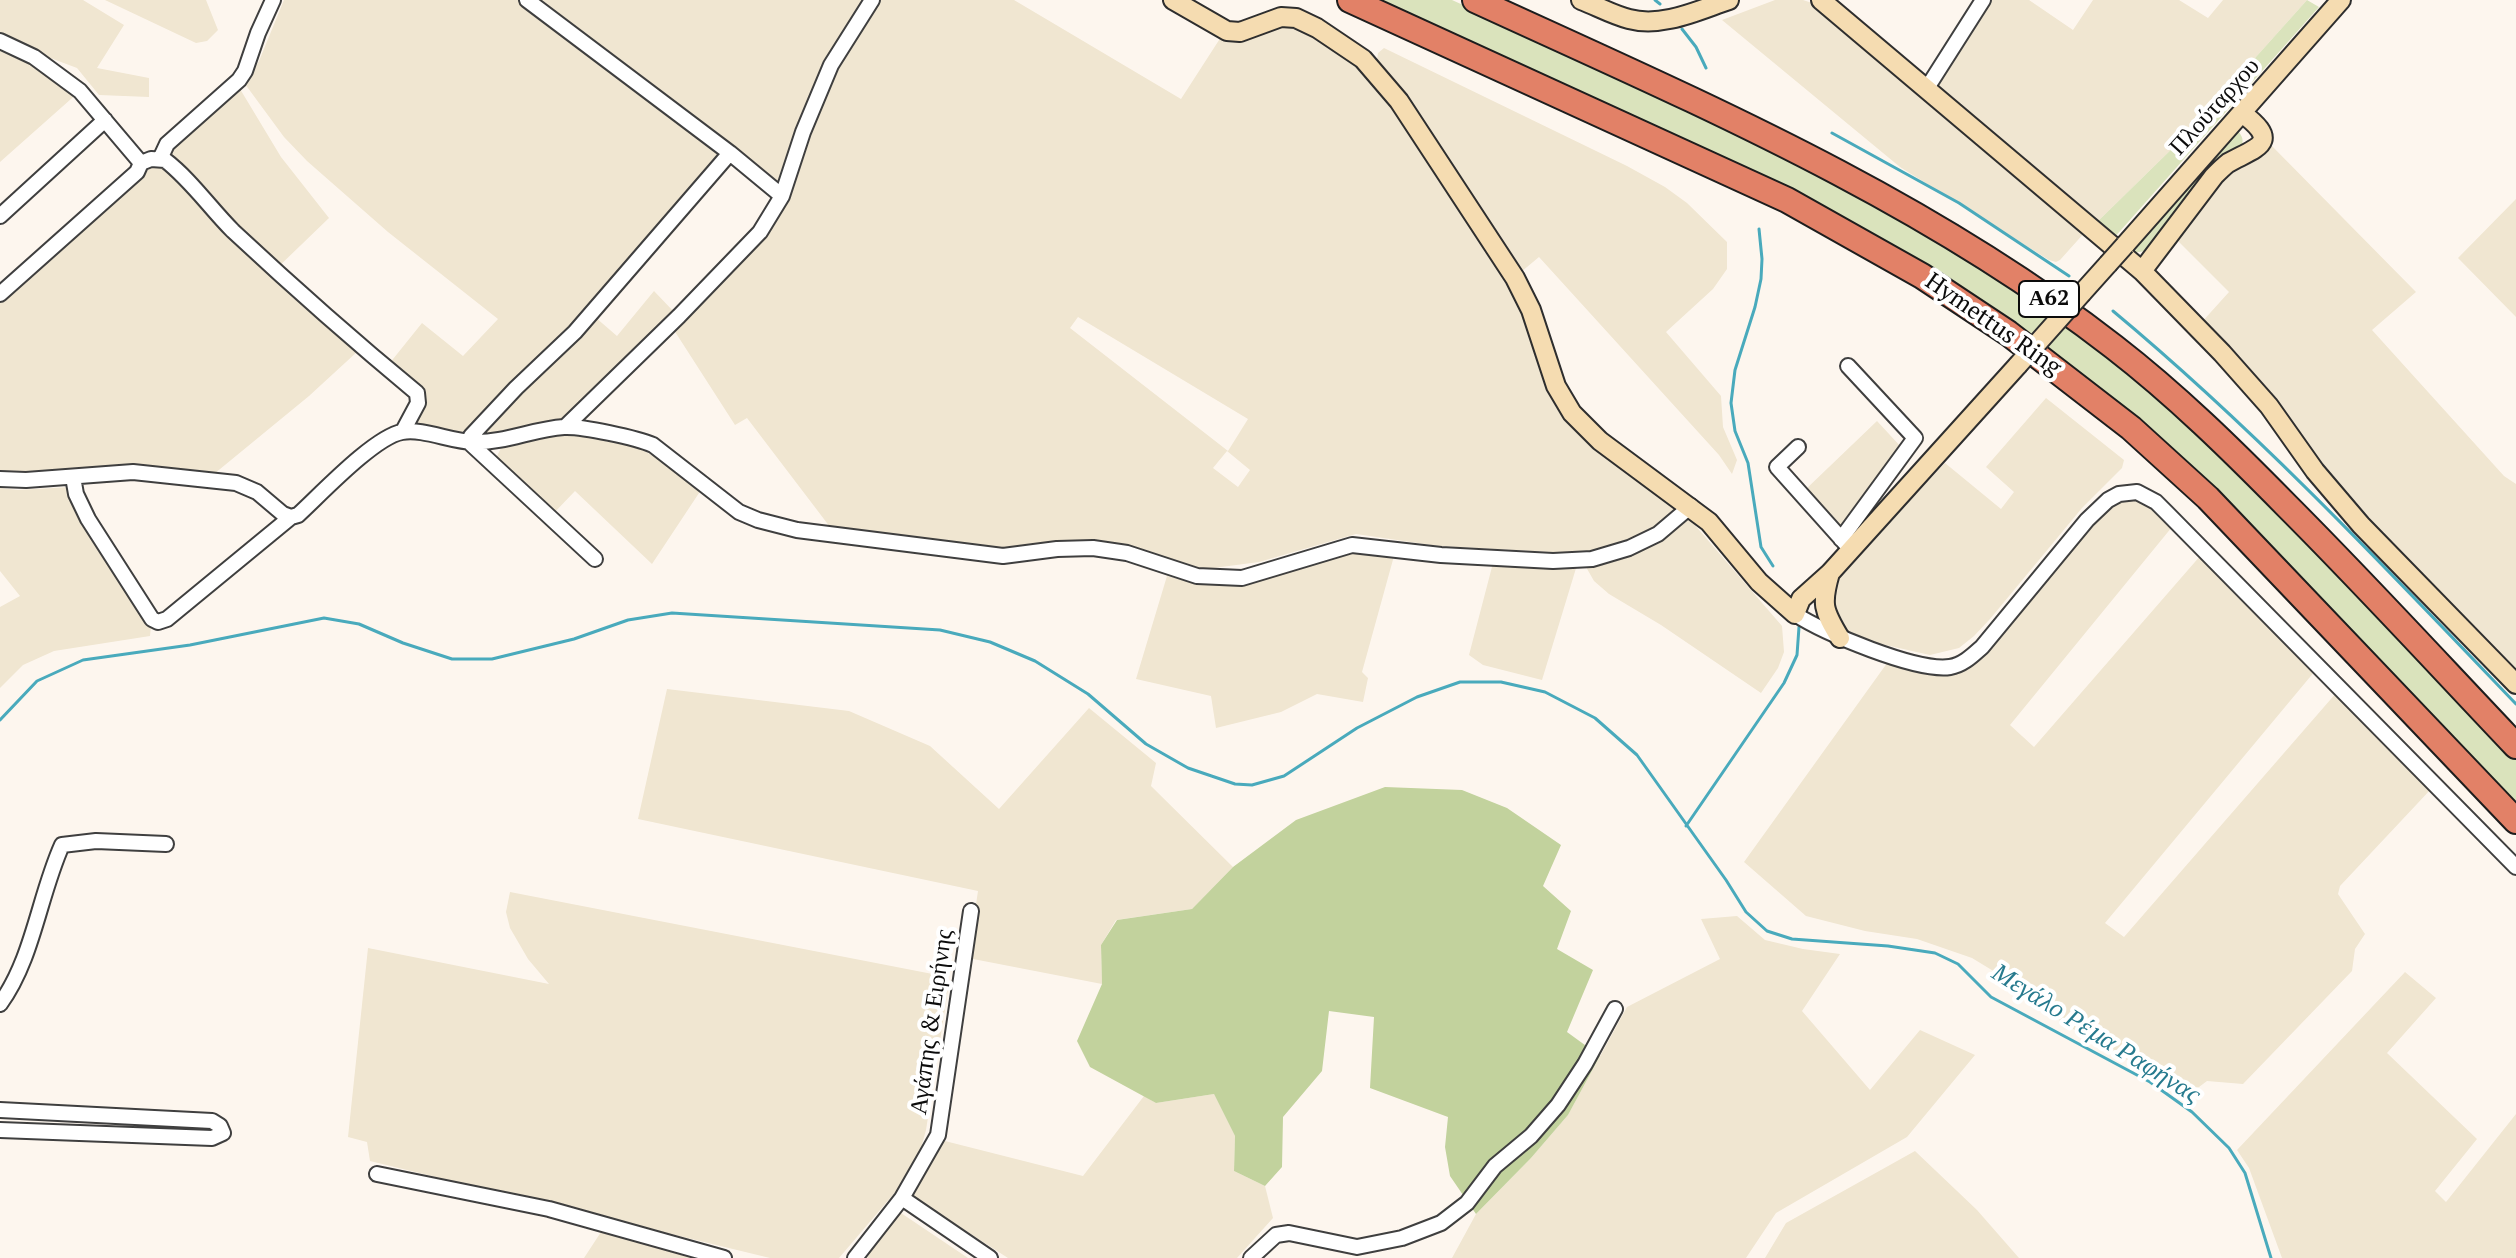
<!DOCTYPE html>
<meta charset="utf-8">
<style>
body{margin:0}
canvas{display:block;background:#fdf6ee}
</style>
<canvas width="2516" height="1258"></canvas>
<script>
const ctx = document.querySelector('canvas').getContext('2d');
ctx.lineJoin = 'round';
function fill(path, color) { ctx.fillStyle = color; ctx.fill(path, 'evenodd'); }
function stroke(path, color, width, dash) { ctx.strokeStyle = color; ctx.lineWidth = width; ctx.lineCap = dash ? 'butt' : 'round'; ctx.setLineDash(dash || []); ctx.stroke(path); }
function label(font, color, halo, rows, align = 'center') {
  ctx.font = font + ' "PT Serif",serif'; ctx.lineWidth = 8; ctx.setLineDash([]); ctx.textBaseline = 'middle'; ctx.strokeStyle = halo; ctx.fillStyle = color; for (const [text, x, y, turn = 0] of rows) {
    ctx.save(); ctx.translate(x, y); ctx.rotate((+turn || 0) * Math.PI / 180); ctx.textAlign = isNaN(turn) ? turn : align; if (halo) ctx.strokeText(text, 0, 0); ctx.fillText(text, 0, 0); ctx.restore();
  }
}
const farmland = new Path2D(`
 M0,0H83L124,25L97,68L149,78V97L99,95L77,68L0,39Z
 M105,0H206L218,30L207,41L196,43Z
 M284,0H522L724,152L620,277L469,433L460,435L419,426L417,421L427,403L426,396L389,364L422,323L463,356L498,319L388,232L307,161L284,137L245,84L259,61Z
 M536,0H864L821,72L783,175L776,183Z
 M877,0H1014L1181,99L1221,37L1284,24L1301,27L1358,64L1402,118L1505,276L1520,304L1533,341L1543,378L1562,412L1679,506L1665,520L1640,536L1610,550L1589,554L1438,546L1356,534L1259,562L1206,569L1183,565L1125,545L1097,540L1000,552L830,527L747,418L735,425L672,327L776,219L792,193L800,153L829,76ZM1078,317L1248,419L1228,451L1070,328ZM1227,451L1250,470L1238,487L1213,468Z
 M1775,0H1803L1815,4L2086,231L2060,260L2056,262L2049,260L1900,167L1722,20Z
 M1987,0H2029L2073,30L2093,0H2179L2208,18L2223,0H2307L2186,135L2094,225L1931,86Z
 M0,43L80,91L0,162Z
 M1384,48L1627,166L1665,187L1687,203L1727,242V269L1713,289L1666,332L1721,396L1723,427L1737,460L1732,474L1719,455L1539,257L1521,272L1414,110L1377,60L1378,53Z
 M240,89L281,157L329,218L273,272L323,323L358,351L309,396L214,474L0,475V300Z
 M2269,143L2416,292L2372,330L2504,476L2516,484V680L2389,549L2201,323L2229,292L2173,236L2224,174L2251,162Z
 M2516,199V317L2458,258Z
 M654,291L676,314L578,410L559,422L497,437H474L595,317L617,336Z
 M2046,398L2124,460L2122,468L2082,508L1990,619L1974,636L1959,648L1930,655L1872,642L1845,630L1833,616V582L1945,463L2001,509L2014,492L1986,467Z
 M1877,421L1902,448L1844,526L1836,525L1805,490Z
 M562,433L637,447L675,468L701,490L652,564L575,491L552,515L496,458L501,448L516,440Z
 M70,487L151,626L150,636L54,651L23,665L0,688V607L20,596L0,571V488L18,490Z
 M2133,495L2154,507L2172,527L2010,725L2034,747L2201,555L2315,671L2105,923L2124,937L2337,692L2432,788L2340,886L2338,894L2365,934L2355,949L2352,971L2243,1084L2207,1081L2187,1096L2159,1076L2100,1046L2010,989L1995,972L1972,958L1917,939L1865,931L1806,916L1744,862L1890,659L1960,668L2111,502Z
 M1687,516L1782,626L1784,652L1778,668L1761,693L1661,625L1609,594L1594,581L1586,567L1603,563Z
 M1357,551L1394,556L1362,672L1368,678L1363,702L1317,694L1281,712L1216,728L1211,696L1136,679L1167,576L1193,583L1241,582Z
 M1493,563L1577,565L1542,680L1483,665L1469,655Z
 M667,689L849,711L930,746L999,809L1089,708L1156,763L1151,786L1233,867L1192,909L1116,920L1101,945L1102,984L968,958L978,891L638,819Z
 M510,892L948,977V990L926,1130L921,1148L897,1190L839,1258H770L370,1161L367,1142L348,1137L368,948L549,984L528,959L510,928L506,912Z
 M1737,916L1765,940L1803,949L1840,954L1802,1011L1870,1090L1920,1030L1975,1055L1907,1137L1776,1213L1746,1258H1452L1476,1214L1531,1158L1568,1115L1627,1007L1720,959L1701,919Z
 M2405,972L2436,998L2387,1053L2477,1139L2435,1191L2446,1202L2516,1114V1258H2282L2249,1168L2237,1150Z
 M1214,1094L1235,1136L1234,1171L1265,1186L1273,1218L1237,1258H1008L910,1195L941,1140L1083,1176L1144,1096L1156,1103Z
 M1915,1151L1977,1210L2019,1258H1765L1786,1223Z
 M898,1211L968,1258H860Z
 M601,1232L708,1258H584Z`);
const green = new Path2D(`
 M1376,0H1452L1776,147L1969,255L2148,387L2311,541L2516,759V804L2236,511L2183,459L2129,411L2013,323L1764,177Z
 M2307,0L2319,7L2113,239L2094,225L2186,135Z
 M2238,131C2244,138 2244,143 2239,150L2146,251L2132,253Z`);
const forest = new Path2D(`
 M1385,787L1462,790L1507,808L1561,845L1543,886L1571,911L1557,949L1593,970L1567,1032L1600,1056L1568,1115L1531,1158L1476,1214L1450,1176L1445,1147L1448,1117L1370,1088L1374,1017L1329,1011L1322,1071L1283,1117L1282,1167L1265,1186L1234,1171L1235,1136L1214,1094L1156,1103L1090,1067L1077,1041L1102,984L1101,945L1117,920L1192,909L1233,867L1296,820Z`);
const stream = new Path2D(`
 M1655,0L1660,4
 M1682,29L1696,47L1706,68
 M1832,133L1959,203L2069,276
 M1759,229L1762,259L1761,279L1755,307L1735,370L1731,403L1735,431L1748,463L1761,547L1773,566
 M2113,311C2257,431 2386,568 2516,704
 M0,720L37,681L83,660L190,645L324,618L359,624L403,643L452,659H492L574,639L628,620L672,613L940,630L990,642L1035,661L1088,694L1146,744L1188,768L1235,784L1252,785L1284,776L1357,728L1417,697L1460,682H1501L1545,692L1595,718L1637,755L1726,880L1746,912L1767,931L1792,939L1888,946L1935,953L1958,964L1991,997L2150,1082L2192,1112L2229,1148L2245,1173L2271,1258
 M1686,826L1784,683L1797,655L1799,627`);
const street = new Path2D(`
 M527,0L730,153L782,196
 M0,41L34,57L80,91L141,163
 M1927,88L1983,0
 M160,159L167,144L239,80L245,71L258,33L273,0
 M0,216L105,120
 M0,294L137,172L141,163L151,159L165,160C191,180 210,208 233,231C293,287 354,341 417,393L418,403L403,431
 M565,427L679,316L760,232L782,196L803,132L831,65L872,0
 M1798,447L1777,467L1845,543
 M73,477L76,494L88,519L152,619L158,622L167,619L291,517
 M0,479L26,480L133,472L236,483L257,492L283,514L291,517L298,515C320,495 374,437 402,432C423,428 452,442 474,442C505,443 533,429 564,427C582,426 637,438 653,445L739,512L758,520L797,530L1003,556L1057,549L1093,548L1127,553L1197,576L1242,578L1352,545L1441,555L1553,561L1592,559L1629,548L1658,534L1691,506
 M1841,539L1915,438L1848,366
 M595,559L470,443L471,436L516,388L575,332L730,153
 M1795,614C1824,633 1917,672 1950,667C1963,665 1973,655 1982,647L2087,520L2108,500L2119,494L2137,492L2156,502L2167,513L2516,867
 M0,1004C33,959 39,896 62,845L96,841L166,844
 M0,1110L212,1121L220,1126L223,1133L212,1138L0,1130
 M377,1174L549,1209L724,1258
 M902,1198L990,1258
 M855,1258L902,1198L938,1135L971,911
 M1251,1258L1276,1235L1289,1233L1357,1247L1402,1238L1441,1223L1467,1203L1495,1166L1531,1136L1558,1105L1585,1064L1615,1009`);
const secondary = new Path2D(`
 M1173,0L1227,31L1240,32L1281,17L1296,18L1317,28L1363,59L1399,101L1515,278L1531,310L1556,386L1572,413L1600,441L1709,522L1759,582L1795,614
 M1581,0C1597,6 1613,15 1629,19C1662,28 1699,10 1729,0
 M1821,0L2142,271L2222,353L2269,406L2315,471L2361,525L2516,684
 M2125,245L2341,0
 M2142,271L2214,176C2218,172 2223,167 2228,163C2257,147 2282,143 2242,113
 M2082,293L2108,264
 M1830,573C1821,604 1823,610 1840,638
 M1795,614L1801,599L1830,573L2018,365`);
const highway = new Path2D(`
 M1350,0L1787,200L1922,276L2008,333L2131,428L2208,498L2516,821
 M1475,0C1697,102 1919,196 2114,347C2176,395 2232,450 2287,506C2365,584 2440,666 2516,746`);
const secondaryBridge = new Path2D(`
 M2108,264L2125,245
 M2018,365L2082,293`);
const shields = [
 [2049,299,60]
];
const shieldNames = [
 ["Α62",2049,299]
];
const streetNames = [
 ["Πλούταρχου",2215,107,-48],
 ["Hymettus Ring",1993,325,35],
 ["Αγάπης & Ειρήνης",932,1022,-82]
];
const waterNames = [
 ["Μεγάλο Ρέμα Ραφήνας",2096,1034,32]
];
fill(farmland, '#f0e6d1');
fill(green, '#dae3bc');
fill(forest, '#c2d29d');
stroke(stream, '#49aabc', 3);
stroke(street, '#3f3f3f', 18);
stroke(secondary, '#2e2e2e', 22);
stroke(highway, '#1d1d1d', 28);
stroke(street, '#fff', 14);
stroke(secondary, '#f5dcb1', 18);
stroke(highway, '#e28167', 24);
stroke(secondaryBridge, '#2e2e2e', 22, []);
stroke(secondaryBridge, '#f5dcb1', 18);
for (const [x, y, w] of shields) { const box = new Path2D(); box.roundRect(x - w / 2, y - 18, w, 36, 6); ctx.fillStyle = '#fff'; ctx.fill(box); stroke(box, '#0c0c0c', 2); }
label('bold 22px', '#0c0c0c', null, shieldNames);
label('24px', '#0c0c0c', '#fff', streetNames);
label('italic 26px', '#267a8e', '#fff', waterNames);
</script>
